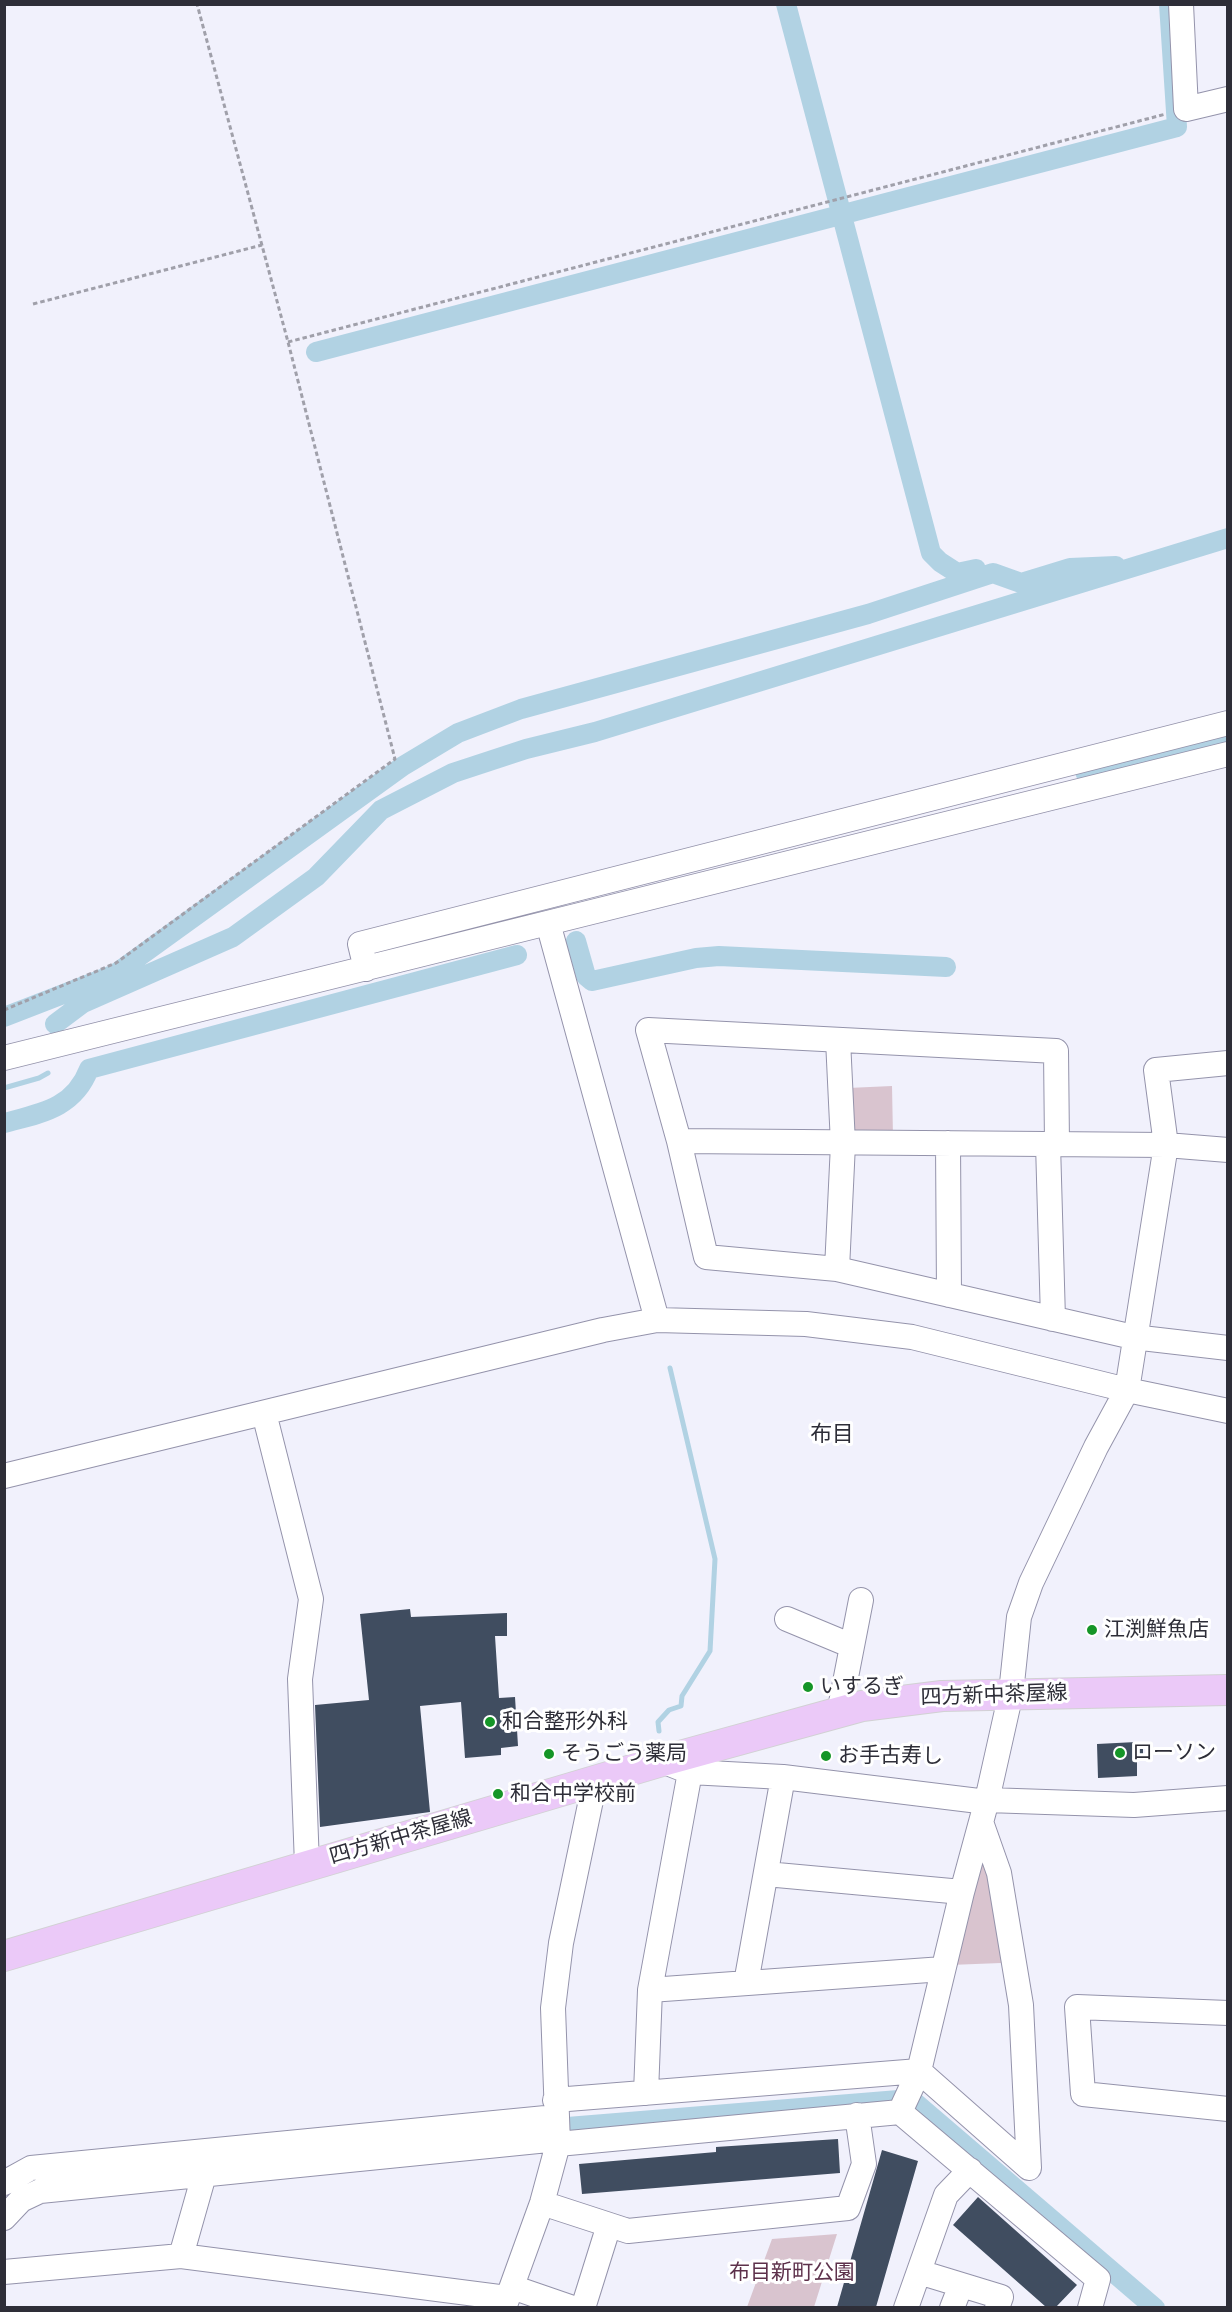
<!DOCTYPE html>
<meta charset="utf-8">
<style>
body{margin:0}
#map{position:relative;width:1232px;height:2312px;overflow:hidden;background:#f1f1fc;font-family:"Varela Round",sans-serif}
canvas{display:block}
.frame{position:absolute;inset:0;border:6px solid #2e2e38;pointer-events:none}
</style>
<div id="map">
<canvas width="1232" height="2312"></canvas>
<div class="frame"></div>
</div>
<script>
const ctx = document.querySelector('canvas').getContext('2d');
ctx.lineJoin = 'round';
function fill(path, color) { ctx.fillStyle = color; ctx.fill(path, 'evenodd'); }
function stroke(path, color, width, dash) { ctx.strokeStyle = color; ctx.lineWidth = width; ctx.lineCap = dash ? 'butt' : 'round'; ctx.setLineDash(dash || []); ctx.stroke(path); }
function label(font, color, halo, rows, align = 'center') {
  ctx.font = font + ' "Varela Round","Noto Sans JP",sans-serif'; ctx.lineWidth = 6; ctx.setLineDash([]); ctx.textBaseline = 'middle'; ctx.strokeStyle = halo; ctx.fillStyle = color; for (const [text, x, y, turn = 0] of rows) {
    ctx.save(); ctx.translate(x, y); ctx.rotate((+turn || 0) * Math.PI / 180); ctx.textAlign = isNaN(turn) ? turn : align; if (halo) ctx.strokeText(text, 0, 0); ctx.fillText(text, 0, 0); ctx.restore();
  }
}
const green = new Path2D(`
 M892,1086L893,1137L850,1136L848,1088Z
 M982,1838L995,1875L1001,1963L950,1965Z
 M837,2234L814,2307H747L772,2239Z`);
const stream = new Path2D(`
 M4,1088L39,1078L48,1073
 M659,1731L658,1722L669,1710L681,1706L682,1696L710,1651L715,1559L670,1368`);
const canal = new Path2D(`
 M786,4L931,553L940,562L957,573L976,569
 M316,352L1177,127L1169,4
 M1085,772L1228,736
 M576,941L586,976L592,981L696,958L719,956L946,967
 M4,1017L115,974L403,766L458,733L521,709L868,614L993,573L1021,583L1070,568L1116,566
 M55,1024L83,1003L233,937L316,877L381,810L453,773L526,749L595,732L1228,538
 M4,1123C42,1113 74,1108 89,1069L517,955
 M543,2129L911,2099L1155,2308`);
const building = new Path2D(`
 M410,1609L411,1617L507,1613V1636H495L499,1698L515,1697L518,1746L501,1748V1755L465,1758L461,1702L420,1706L430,1812L320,1827L315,1705L369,1700L360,1614Z
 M1136,1742L1138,1746H1143V1760H1137V1776L1098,1778L1097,1744Z
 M838,2139L840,2173L582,2194L579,2164L716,2152V2147Z
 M882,2150L918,2161L876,2307H837Z
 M978,2197L1077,2285L1056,2307H1046L953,2225Z`);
const path = new Path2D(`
 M33,304L262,245
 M288,342L1166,114
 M4,1010L116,963L395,759L288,342L197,4`);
const minor = new Path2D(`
 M1181,4L1186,109L1228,99
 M548,923L657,1320
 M366,969L360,944L1228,723
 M4,1058L1228,754
 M679,1141L648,1030L1056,1051L1057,1144
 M948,1143L949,1295
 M1048,1144L1053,1319
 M1228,1150L1166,1145L679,1141L706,1257L837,1269L1133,1337L1228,1348
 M837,1269L843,1144L838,1040
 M264,1413L311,1599L300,1679L307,1865
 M4,1476L603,1330L657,1320L806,1324L912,1337L1127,1390L1228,1411
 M787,1619L852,1646
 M839,1713L861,1600
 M662,1761L690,1772L783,1777L987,1802
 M987,1800L1134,1805L1228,1798
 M766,1874L962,1892
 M746,1983L783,1777
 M650,1990L690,1772
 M1228,2013L1077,2007L1083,2094L1228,2109
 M646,2093L650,1990L943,1969
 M555,2100L919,2071L1029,2168L1021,2005L999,1873L981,1822
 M900,2112L919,2071L962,1892L987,1800L1011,1693L1019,1617L1031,1583L1096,1447L1127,1390L1166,1145L1156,1070L1228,1063
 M558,2144L900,2112L1098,2279L1090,2308
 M204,2175L181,2256L507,2298
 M4,2183L31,2168L556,2117
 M542,2203L628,2231L848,2208L864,2164L857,2115
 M4,2218L21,2200L40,2191L558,2139
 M4,2272L181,2256
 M919,2272L1001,2297L997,2308
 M512,2287L573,2308
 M504,2308L542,2203L558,2144L553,2008L561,1943L595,1781
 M583,2308L609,2225
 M906,2308L946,2195L970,2170
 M952,2308L961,2285`);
const major = new Path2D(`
 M4,1956L662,1761L862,1706L942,1696L1228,1690`);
const markers = [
 [1092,1630,6,"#159527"],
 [808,1687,6,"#159527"],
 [490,1722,6,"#159527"],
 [1120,1753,6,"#159527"],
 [549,1754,6,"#159527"],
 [826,1756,6,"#159527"],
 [498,1794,6,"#159527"]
];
const poiNames = [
 ["江渕鮮魚店",1104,1630],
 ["いするぎ",820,1687],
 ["和合整形外科",502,1722],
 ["ローソン",1132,1753],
 ["そうごう薬局",561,1754],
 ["お手古寿し",838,1756],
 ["和合中学校前",510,1794]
];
const streetNames = [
 ["四方新中茶屋線",994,1696,-2],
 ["四方新中茶屋線",401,1838,-16]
];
const parkNames = [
 ["布目新町公園",792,2273]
];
const neighbourhoodNames = [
 ["布目",832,1435]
];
fill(green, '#d9c4cf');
stroke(stream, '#b1d2e3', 5);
stroke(canal, '#b1d2e3', 20);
fill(building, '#404d60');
stroke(minor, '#9493ab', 26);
stroke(major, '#d1d1d3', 32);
stroke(path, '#a0a0aa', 3, [4.5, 3]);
stroke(minor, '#fff', 24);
stroke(major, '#ebc9f8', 30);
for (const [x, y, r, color] of markers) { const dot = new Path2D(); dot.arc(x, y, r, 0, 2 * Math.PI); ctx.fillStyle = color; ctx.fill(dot); stroke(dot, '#fff', 2); }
label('21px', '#2e2e38', '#fff', poiNames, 'left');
label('21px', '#2e2e38', '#fff', streetNames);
label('21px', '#5d314b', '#fff', parkNames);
label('22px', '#2e2e38', '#fff', neighbourhoodNames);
</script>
